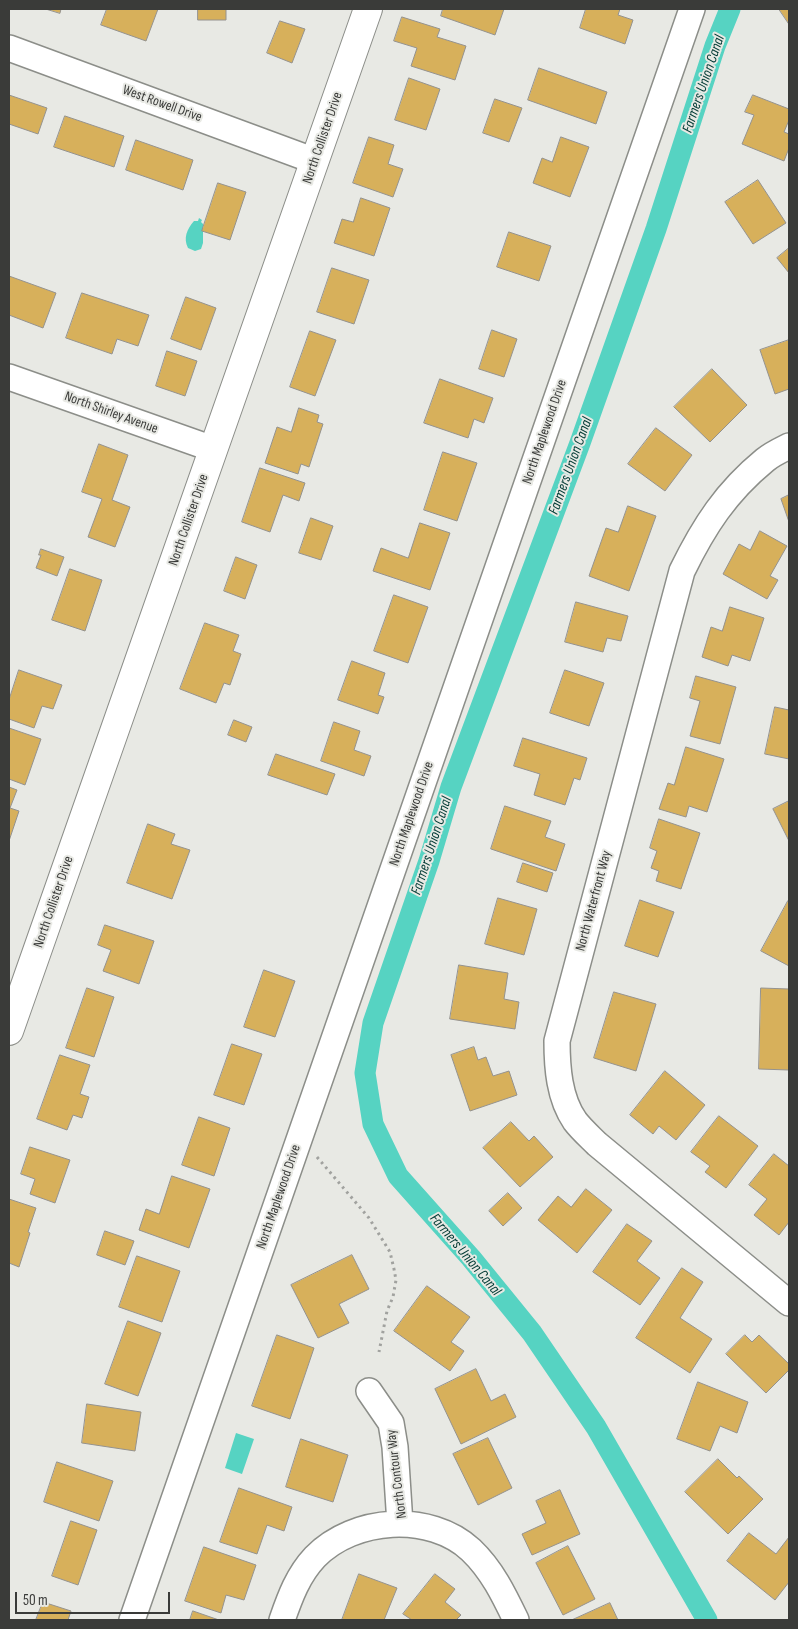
<!DOCTYPE html>
<style>
body{margin:0}
#map{position:relative;width:798px;height:1629px;overflow:hidden;background:#e8e9e4;font-family:"Sofia Sans Condensed",sans-serif}
canvas{display:block}
.frame{position:absolute;inset:0;border:10px solid #3a3b39;pointer-events:none}
.scale{position:absolute;left:15px;top:1592px;width:155px;height:22px;box-sizing:border-box;border:2px solid #3a3b39;border-top:0;padding-left:6px;font-size:15px;line-height:18px;white-space:nowrap;color:#3a3b39;-webkit-text-stroke:4px #e8e9e4;paint-order:stroke}
</style>
<div id="map">
<canvas width="798" height="1629"></canvas>
<div class="frame"></div>
<div class="scale">50 m</div>
</div>
<script>
const ctx = document.querySelector('canvas').getContext('2d');
ctx.lineJoin = 'round';
function fill(path, color) { ctx.fillStyle = color; ctx.fill(path, 'evenodd'); }
function stroke(path, color, width, dash) { ctx.strokeStyle = color; ctx.lineWidth = width; ctx.lineCap = dash ? 'butt' : 'round'; ctx.setLineDash(dash || []); ctx.stroke(path); }
function label(font, color, halo, rows, align = 'center') {
  ctx.font = font + ' "Sofia Sans Condensed",sans-serif'; ctx.lineWidth = 4; ctx.setLineDash([]); ctx.textBaseline = 'middle'; ctx.strokeStyle = halo; ctx.fillStyle = color; for (const [text, x, y, turn = 0] of rows) {
    ctx.save(); ctx.translate(x, y); ctx.rotate((+turn || 0) * Math.PI / 180); ctx.textAlign = isNaN(turn) ? turn : align; if (halo) ctx.strokeText(text, 0, 0); ctx.fillText(text, 0, 0); ctx.restore();
  }
}
const water = new Path2D(`
 M199,218L202,220L201,222L203,224V243L201,249L195,251L188,248C183,238 187,229 194,221H198Z
 M236,1433L254,1439L242,1474L225,1468Z`);
const canal = new Path2D(`
 M707,1620L596,1427L532,1333L471,1258L398,1176L373,1124L365,1073L373,1023L429,861L451,787L580,443L656,229L715,46L730,9`);
const building = new Path2D(`
 M46,9H61L60,13Z
 M107,9H158L146,41L101,25Z
 M198,9H226V20H198Z
 M443,9H504L495,35L441,16Z
 M586,9H620L618,15L633,20L625,44L580,28Z
 M779,9H789V24Z
 M402,17L440,29L437,37L466,46L455,80L411,66L417,48L394,41Z
 M280,21L305,29L292,63L267,53Z
 M539,68L607,92L596,124L528,100Z
 M409,78L440,89L426,130L395,120Z
 M9,95L47,108L38,134L9,124Z
 M753,95L789,109V120L784,132L789,134V148L784,161L742,144L754,115L745,112Z
 M495,99L522,108L509,142L483,133Z
 M65,116L124,136L114,167L54,147Z
 M369,137L394,145L388,164L403,169L393,197L353,183Z
 M561,137L589,147L570,197L533,183L542,158L552,162Z
 M136,140L193,160L183,190L126,170Z
 M758,180L786,223L753,244L725,202Z
 M218,183L246,192L230,240L202,231Z
 M361,198L390,208L374,256L334,243L342,219L353,222Z
 M509,232L551,246L539,281L497,267Z
 M789,248V273L777,258Z
 M332,268L369,280L354,324L317,312Z
 M9,276L56,293L43,328L9,315Z
 M82,293L149,315L138,346L117,339L112,354L66,338Z
 M186,297L216,308L201,350L171,339Z
 M492,330L517,339L504,377L479,369Z
 M310,331L336,340L315,396L290,387Z
 M789,340V389L775,394L760,350Z
 M167,351L197,361L185,396L156,386Z
 M712,369L747,405L710,442L674,407Z
 M440,379L493,398L484,423L474,419L468,438L424,423Z
 M299,408L319,415L317,422L323,424L309,467L301,464L298,474L265,463L277,427L291,432Z
 M656,428L692,455L665,491L628,464Z
 M99,444L128,455L112,500L130,507L115,547L88,537L102,499L82,492Z
 M443,452L477,463L457,521L424,510Z
 M260,468L305,483L299,501L283,495L270,532L242,522Z
 M789,495V522L781,499Z
 M628,506L656,516L629,591L589,576L606,528L618,532Z
 M311,518L333,526L321,560L299,553Z
 M420,523L450,533L430,590L373,571L381,548L408,558Z
 M760,531L787,546L770,576L778,580L767,599L723,574L739,544L750,550Z
 M41,549L64,557L57,576L36,568L41,555H39Z
 M236,557L257,565L245,599L224,591Z
 M70,569L102,580L85,631L52,620Z
 M394,595L428,607L408,663L374,651Z
 M576,602L628,616L621,641L607,638L603,652L565,642Z
 M730,607L764,618L750,661L732,655L728,666L702,657L711,627L722,631Z
 M205,623L239,635L233,651L241,654L230,685L224,683L216,703L180,689Z
 M352,661L385,673L378,695L384,697L378,714L338,700Z
 M19,670L62,685L53,709L42,706L34,728L9,719V700Z
 M565,670L604,683L589,726L550,713Z
 M696,676L736,687L720,744L690,736L700,701L690,698Z
 M775,707L789,710V759L765,754Z
 M234,720L252,727L246,742L228,735Z
 M334,722L360,731L354,750L371,756L364,776L321,761Z
 M9,728L41,739L25,785L9,779Z
 M523,738L587,758L580,780L574,778L565,805L534,795L540,774L514,766Z
 M686,747L724,759L707,812L689,806L686,817L659,809L668,783L674,785Z
 M276,754L335,774L327,795L268,775Z
 M9,787L17,790L10,808L19,811L9,841Z
 M789,801V841L773,809Z
 M505,806L551,821L545,837L565,844L556,871L491,849Z
 M659,819L700,833L681,889L656,881L659,871L651,868L657,851L650,848Z
 M148,824L175,834L171,844L190,850L172,899L127,883Z
 M523,863L553,873L547,892L517,882Z
 M498,898L537,909L524,955L485,944Z
 M640,900L674,912L658,957L625,946Z
 M788,901L789,902V966L761,951Z
 M105,925L154,941L139,984L103,971L111,950L98,945Z
 M459,965L508,973L504,999L519,1002L515,1029L450,1019Z
 M264,970L295,981L275,1037L244,1027Z
 M87,988L114,997L94,1057L66,1048Z
 M761,988L789,989V1070L759,1069Z
 M614,992L656,1004L636,1071L594,1058Z
 M232,1044L262,1054L244,1105L214,1095Z
 M474,1047L478,1060L486,1057L493,1076L509,1071L517,1095L470,1111L451,1055Z
 M60,1055L90,1065L80,1094L89,1097L82,1118L73,1115L67,1130L37,1119Z
 M665,1071L705,1105L676,1140L659,1126L653,1134L630,1115Z
 M719,1116L758,1146L726,1188L705,1172L710,1166L691,1152Z
 M199,1117L230,1128L214,1176L182,1165Z
 M511,1122L529,1141L534,1136L553,1157L520,1187L483,1148Z
 M30,1147L70,1160L55,1203L30,1194L35,1179L21,1174Z
 M774,1154L789,1166V1222L779,1235L754,1215L767,1199L749,1185Z
 M172,1176L210,1189L189,1248L139,1230L146,1209L159,1214Z
 M586,1189L612,1210L577,1253L538,1220L558,1196L571,1207Z
 M508,1193L522,1208L503,1226L489,1211Z
 M9,1199L36,1208L28,1232L30,1233L19,1267L9,1263Z
 M627,1224L652,1241L637,1261L660,1278L640,1305L593,1272Z
 M105,1231L134,1241L125,1265L97,1255Z
 M352,1255L369,1289L339,1304L349,1323L318,1338L291,1285Z
 M137,1256L180,1271L162,1322L119,1307Z
 M682,1268L703,1282L680,1318L712,1339L690,1373L636,1338Z
 M427,1286L470,1317L451,1342L464,1351L450,1371L394,1331Z
 M128,1321L161,1333L138,1396L105,1384Z
 M277,1335L314,1348L290,1419L252,1406Z
 M745,1335L752,1342L759,1335L789,1364V1370L766,1393L726,1354Z
 M476,1369L491,1401L505,1394L516,1417L461,1444L435,1389Z
 M698,1382L748,1402L737,1433L720,1426L710,1451L677,1439Z
 M87,1404L141,1412L135,1451L82,1443Z
 M488,1438L512,1488L478,1505L453,1454Z
 M301,1439L348,1455L333,1502L286,1487Z
 M718,1459L737,1478L739,1476L763,1499L728,1534L685,1492Z
 M57,1462L113,1481L99,1521L44,1502Z
 M239,1488L292,1507L284,1531L267,1525L257,1554L220,1542Z
 M560,1490L580,1534L532,1555L522,1534L546,1523L536,1501Z
 M71,1521L97,1530L78,1585L52,1576Z
 M749,1533L776,1554L789,1537V1582L775,1600L727,1561Z
 M568,1546L595,1599L563,1615L536,1563Z
 M204,1547L256,1565L244,1600L226,1595L221,1613L185,1601Z
 M359,1574L397,1588L384,1620H342Z
 M435,1574L455,1589L445,1602L461,1615L456,1620H412L403,1614Z
 M43,1602L71,1611L68,1620H36Z
 M610,1603L618,1620H572Z
 M193,1611L219,1620H190Z`);
const path = new Path2D(`
 M317,1157L369,1218L390,1252L394,1269L396,1280L393,1297L387,1311L379,1352`);
const minor = new Path2D(`
 M9,48L315,161
 M9,377L213,449
 M789,446C781,450 772,454 765,460C726,492 704,526 682,571L557,1041C557,1067 559,1098 575,1121C581,1129 590,1137 597,1144L789,1303
 M369,1391L391,1423L395,1447L400,1524
 M132,1620L692,9
 M282,1620C290,1597 298,1575 315,1557C354,1517 430,1512 471,1550C492,1570 504,1595 516,1620`);
const tertiary = new Path2D(`
 M9,1031L368,9`);
const streetNames = [
 ["West Rowell Drive",162,104,20],
 ["North Collister Drive",323,138,-71],
 ["North Shirley Avenue",111,413,20],
 ["North Maplewood Drive",545,432,-71],
 ["North Collister Drive",189,520,-71],
 ["North Maplewood Drive",412,814,-71],
 ["North Waterfront Way",594,901,-75],
 ["North Collister Drive",54,902,-71],
 ["North Maplewood Drive",279,1197,-71],
 ["North Contour Way",397,1474,-97]
];
const waterNames = [
 ["Farmers Union Canal",704,84,-71],
 ["Farmers Union Canal",571,466,-70],
 ["Farmers Union Canal",432,846,-72],
 ["Farmers Union Canal",465,1255,50]
];
fill(water, '#56d3c2');
stroke(canal, '#56d3c2', 21);
fill(building, '#d7b05b');
stroke(building, '#94928e', 1);
stroke(minor, '#8c8e89', 28);
stroke(tertiary, '#8c8e89', 30);
stroke(path, '#a1a29f', 3, [2.5, 4]);
stroke(minor, '#fff', 25);
stroke(tertiary, '#fff', 28);
label('14px', '#3a3b39', '#e8e9e4', streetNames);
label('italic 15px', '#003a34', '#e8e9e4', waterNames);
</script>
